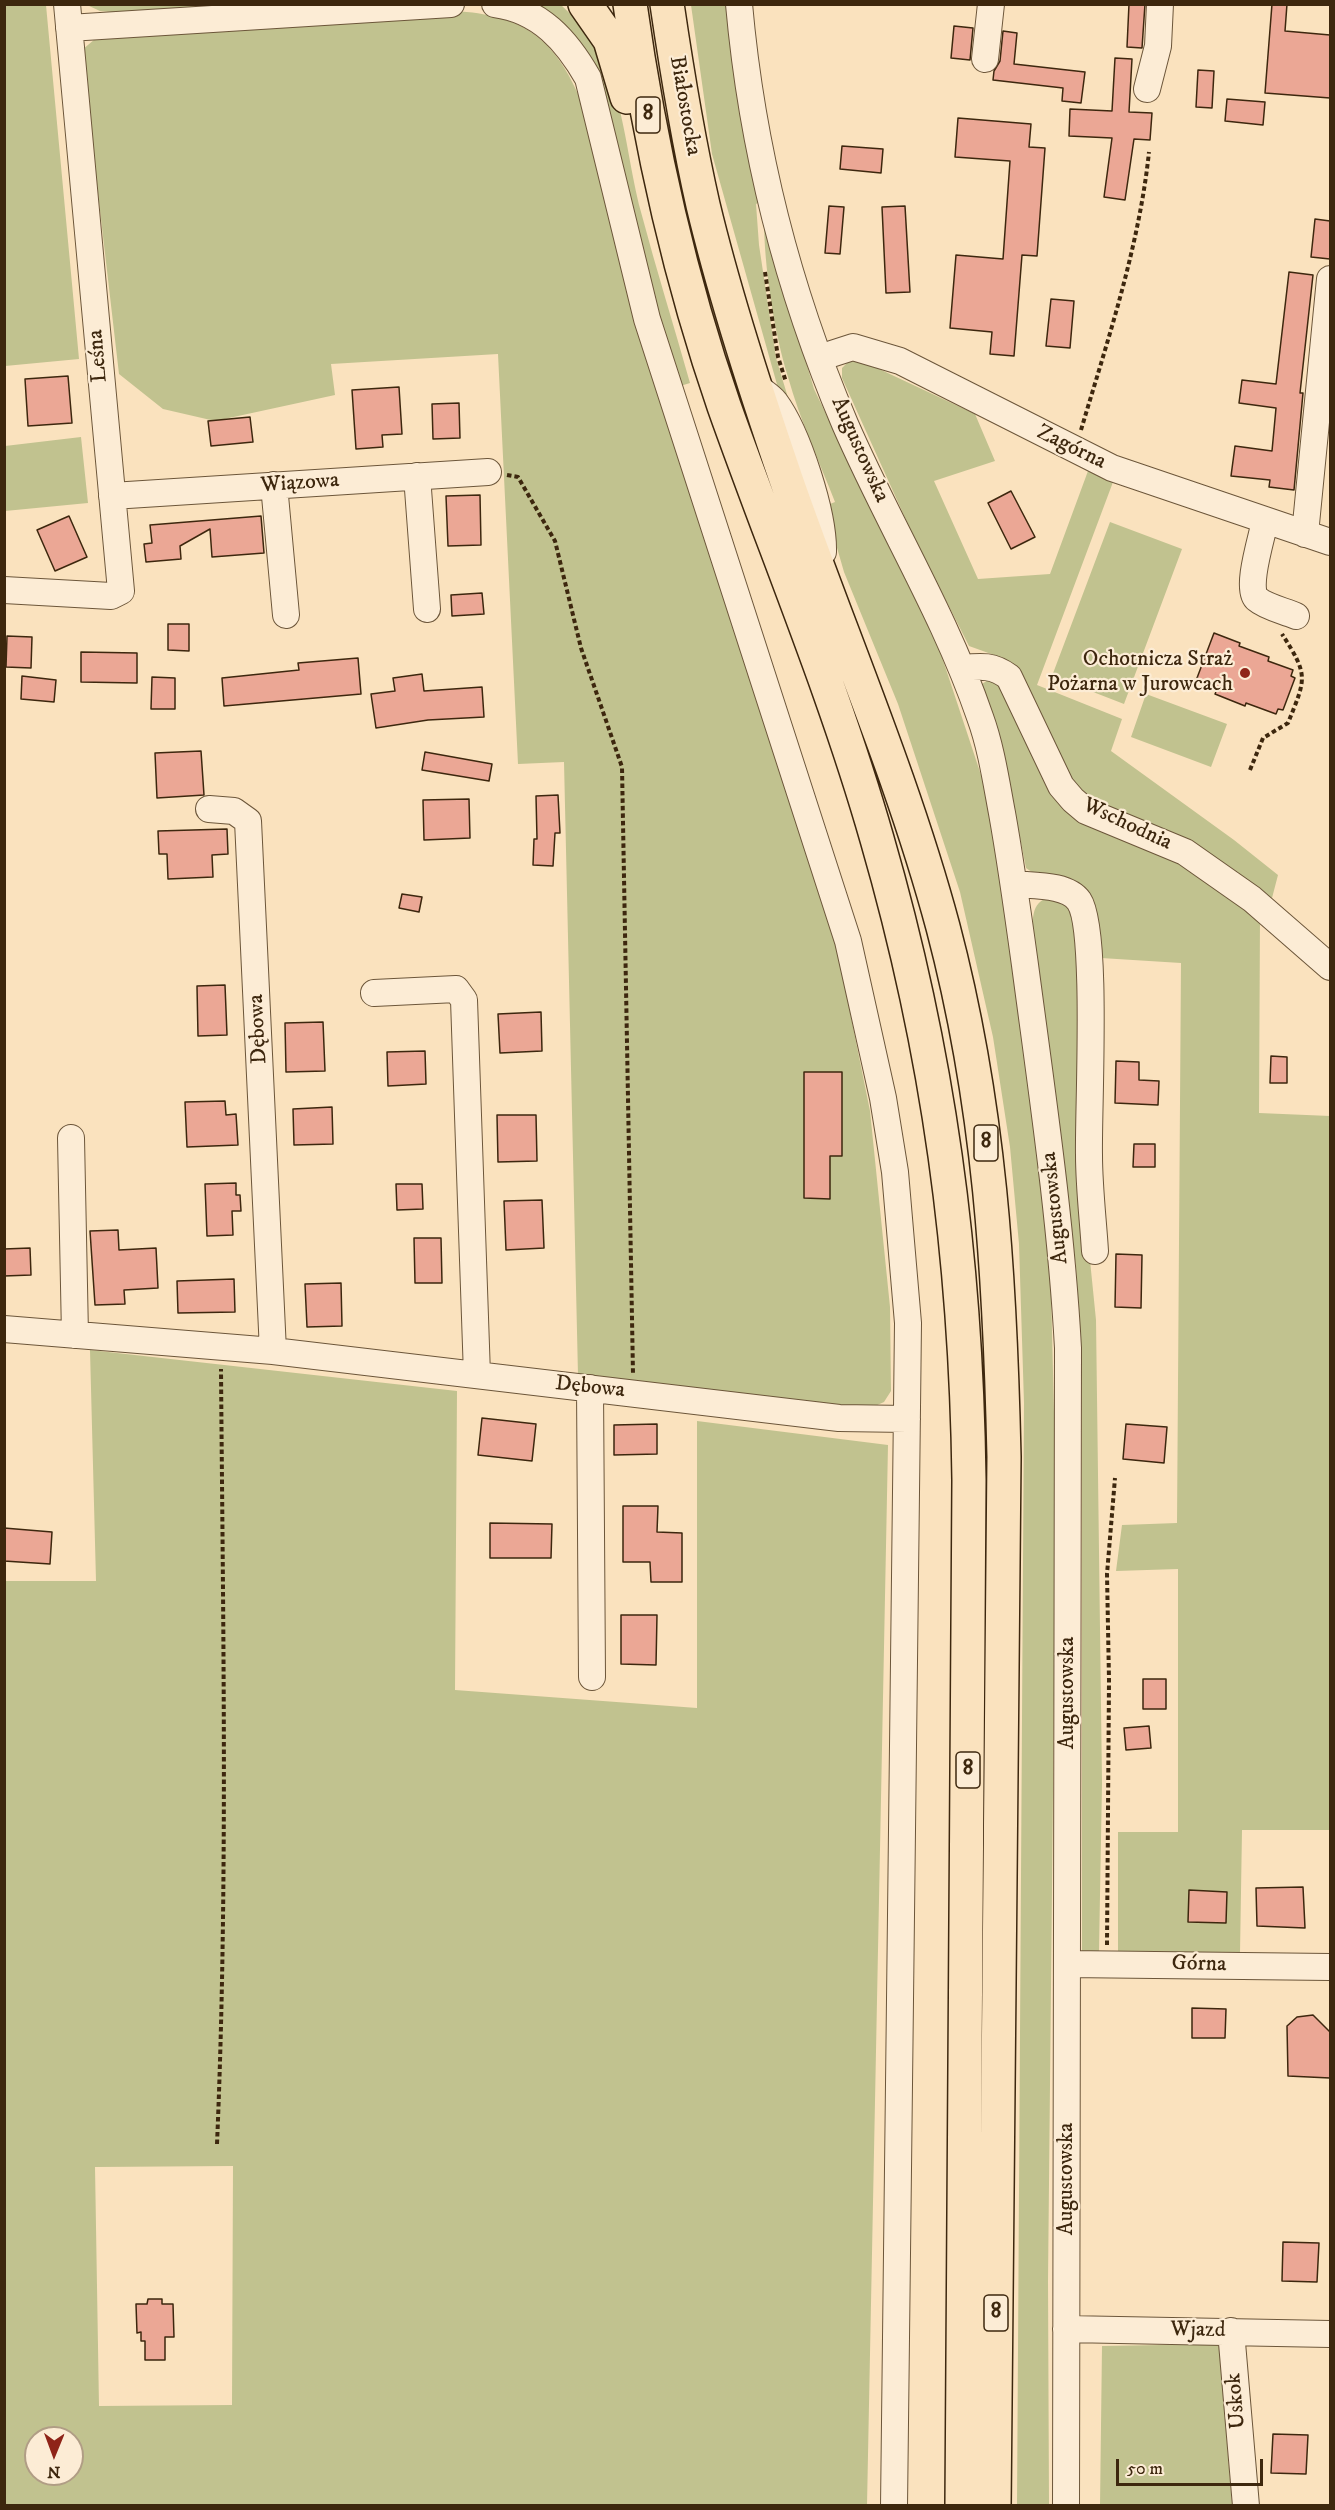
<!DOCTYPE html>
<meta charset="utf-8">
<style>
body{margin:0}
#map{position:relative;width:1335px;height:2510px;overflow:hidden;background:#fae2be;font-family:"IM FELL DW Pica",serif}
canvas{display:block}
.frame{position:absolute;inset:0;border:6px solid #3d270e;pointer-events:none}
.north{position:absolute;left:24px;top:2426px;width:60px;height:60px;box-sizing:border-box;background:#fcecd5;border:2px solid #b09d85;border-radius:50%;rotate:181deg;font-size:16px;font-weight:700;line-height:24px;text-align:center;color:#3d270e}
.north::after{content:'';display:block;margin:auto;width:21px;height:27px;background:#8f2418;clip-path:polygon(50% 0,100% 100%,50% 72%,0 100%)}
.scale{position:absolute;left:1116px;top:2459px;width:147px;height:27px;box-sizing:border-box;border:3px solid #3d270e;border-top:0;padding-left:8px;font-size:18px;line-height:21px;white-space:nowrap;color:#3d270e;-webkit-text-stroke:4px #fcecd5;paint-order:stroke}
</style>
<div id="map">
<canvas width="1335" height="2510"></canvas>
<div class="frame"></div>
<div class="north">N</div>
<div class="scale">50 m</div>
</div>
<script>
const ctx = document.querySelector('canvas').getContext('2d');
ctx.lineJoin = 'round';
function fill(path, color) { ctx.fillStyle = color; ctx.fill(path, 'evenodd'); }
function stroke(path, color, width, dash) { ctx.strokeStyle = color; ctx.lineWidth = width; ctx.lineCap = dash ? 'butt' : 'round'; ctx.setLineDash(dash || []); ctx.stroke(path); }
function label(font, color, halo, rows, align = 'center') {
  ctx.font = font + ' "IM FELL DW Pica",serif'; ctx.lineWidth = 4.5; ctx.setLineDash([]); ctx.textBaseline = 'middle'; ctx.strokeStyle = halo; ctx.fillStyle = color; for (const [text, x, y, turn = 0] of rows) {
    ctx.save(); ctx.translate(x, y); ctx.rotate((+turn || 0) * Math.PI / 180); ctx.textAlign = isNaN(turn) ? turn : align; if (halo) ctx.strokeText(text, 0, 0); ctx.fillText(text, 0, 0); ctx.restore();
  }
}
const green = new Path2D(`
 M5,4L46,5L79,359L5,366Z
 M87,5H261L112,12L100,11Z
 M531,5H561C625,62 621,135 641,212C656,269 674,326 690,383L677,387L609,135Z
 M691,5H728L731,47L760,202L756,204L759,245L776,358L796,424L778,388L712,154Z
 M455,11C520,15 553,36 579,96L833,928L870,1111L890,1307L891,1391L884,1402L866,1410L578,1375L564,762L518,764L498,354L331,364L335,395L215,421L163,409L119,374L85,81L82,50L101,34Z
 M764,219L814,389L940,651L982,778L993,829L1042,1188L1051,1290L1056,1495L1048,2280L1049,2505H1017L1024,1403L1019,1244L1010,1147L993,1037L960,892L898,704L844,572L825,506L835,502C819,461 800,420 788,377C774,332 764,266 764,219Z
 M860,360L975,414L995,461L934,481L978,579L1050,574L1088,471L1113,482L1037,685L1122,719L1111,751L1234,840L1278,875L1272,898L1189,845L1101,807L1075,788L1009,664L994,655L969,646L911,531L842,378V368L848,362Z
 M81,437L88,503L5,511V446Z
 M1110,522L1182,549L1124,704L1052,676Z
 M988,680L1002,683L1047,779L1178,858L1260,917L1259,1113L1330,1116V1830H1242L1240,1953L1118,1951V1832H1178V1569L1116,1571L1122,1525L1177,1523L1181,963L1101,958L1097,917L1026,868L1011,793L982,690V684Z
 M1146,694L1227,724L1211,767L1131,737Z
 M1051,897L1071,907L1077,924L1081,1171L1096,1320L1102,1783L1099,1951H1082V1392L1076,1267L1033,941C1033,922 1029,901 1051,897Z
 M90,1350L457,1391L455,1690L697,1708V1421L888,1445L867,2505H5V1581H96ZM233,2166L232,2405L99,2406L95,2167ZM36,2438H72V2474H36Z
 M1219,2344L1232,2505L1100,2506L1102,2346Z`);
const building = new Path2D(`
 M1129,4H1145L1142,48L1127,47Z
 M1272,4H1287L1285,31L1330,35V98L1265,93Z
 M954,26L973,28L970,60L951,58Z
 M1003,31L1017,33L1014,64L1085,72L1081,103L1062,101L1063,88L993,80L994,71L1000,61Z
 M1115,58L1132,59L1129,112L1152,113L1150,140L1134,139L1125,200L1104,197L1112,138L1069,136L1070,109L1112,111Z
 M1198,70L1214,71L1212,108L1196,107Z
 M1227,99L1265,102L1263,125L1225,121Z
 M958,118L1031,124L1029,147L1045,148L1037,256L1022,255L1014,356L990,354L992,332L950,328L956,255L1003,259L1010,161L955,157Z
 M842,146L883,149L881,173L840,169Z
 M829,206L844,207L840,254L825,253Z
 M905,206L910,292L886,293L882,207Z
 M1315,219L1330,221V259L1311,257Z
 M1289,272L1313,275L1300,393H1303L1294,490L1269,487L1270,480L1231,476L1235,446L1272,451L1276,408L1239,403L1242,380L1276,384Z
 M1051,299L1074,301L1070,348L1046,346Z
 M68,376L72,423L28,426L25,379Z
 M399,387L402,434L382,435L383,447L356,449L352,390Z
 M459,403L460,438L433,439L432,404Z
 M250,417L253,442L211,446L208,421Z
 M1011,491L1035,537L1011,549L988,503Z
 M480,495L481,545L448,546L446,496Z
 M69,516L87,557L55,571L37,530Z
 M261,516L264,553L212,557L210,529L180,546L181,559L146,562L144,544L152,543L150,525Z
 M482,593L484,614L452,616L451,595Z
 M168,624H189V651L168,650Z
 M1214,633L1240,643L1239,646L1269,657L1268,661L1293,670L1291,676L1295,678L1283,710L1278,709L1276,714L1246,703L1245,706L1215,694L1218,687L1197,678Z
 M7,636L32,637L31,668L6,667Z
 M81,652L137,653V683L81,682Z
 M358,658L361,694L224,706L222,678L299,670L298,663Z
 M422,674L424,691L482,687L484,717L428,720L376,728L371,694L395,691L393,678Z
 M22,676L56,680L54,702L21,699Z
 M152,677L175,678V709H151Z
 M201,751L204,795L157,798L155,753Z
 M425,752L492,764L489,781L422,770Z
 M558,795L560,833H555L553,866L533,865L534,839H537L536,796Z
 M469,799L470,838L424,840L423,800Z
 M227,829L228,854L212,855L213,877L168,879L167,854H159L158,831Z
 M402,894L422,897L419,912L399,908Z
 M225,985L227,1035L198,1036L197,986Z
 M541,1012L542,1051L500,1053L498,1014Z
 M323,1022L325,1071L286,1072L285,1023Z
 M425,1051L426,1084L388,1086L387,1052Z
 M1271,1056L1287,1057V1083H1270Z
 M1116,1061L1139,1062V1080L1159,1081L1158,1105L1115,1103Z
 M804,1072H842V1156H830V1199L804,1198Z
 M225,1101L226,1115L236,1114L238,1145L187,1147L185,1102Z
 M332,1107L333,1144L294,1145L293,1109Z
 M497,1115H536L537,1161L498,1162Z
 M1134,1144H1155V1167H1133Z
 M236,1183V1195H240L241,1211H232L233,1235L207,1236L205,1184Z
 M396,1184H422L423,1209L397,1210Z
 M542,1200L544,1248L506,1250L504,1201Z
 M118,1230L119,1250L156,1248L158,1288L124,1290L125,1304L95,1305L90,1231Z
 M414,1238H441L442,1283H415Z
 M30,1248L31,1275L4,1276V1249Z
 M1116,1254L1142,1255L1141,1308L1115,1307Z
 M234,1279L235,1312L178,1313L177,1281Z
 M341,1283L342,1326L307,1327L305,1284Z
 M482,1418L536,1424L532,1461L478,1455Z
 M657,1424V1454L614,1455V1425Z
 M1126,1424L1167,1427L1164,1463L1123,1459Z
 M623,1506H658L657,1532L682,1533V1582H651L650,1562H623Z
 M490,1523L552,1524L551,1558H490Z
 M4,1528L52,1532L50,1564L4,1561Z
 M621,1615H657L656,1665L621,1664Z
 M1143,1679H1166V1709H1143Z
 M1149,1726L1151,1748L1126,1750L1124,1728Z
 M1303,1887L1305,1928L1257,1926L1256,1888Z
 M1189,1890L1227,1892L1226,1923L1188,1922Z
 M1192,2008L1226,2009L1225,2038H1192Z
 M1313,2015L1330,2032V2078L1288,2076L1287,2026L1297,2017Z
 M1283,2242L1319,2243L1317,2282L1282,2281Z
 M148,2299H162V2304H173L174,2337H165V2360H145V2341H141V2332L137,2333L136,2304H147Z
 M1273,2434L1308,2435L1306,2474L1271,2473Z`);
const path = new Path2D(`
 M765,272L778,357L786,382
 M1081,430C1108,339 1139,247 1149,152
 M507,475L518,477L555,541L581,648L622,767L633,1374
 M1250,770L1263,738L1288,723C1306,678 1309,676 1282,634
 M1107,1945L1109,1680L1107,1574L1115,1478
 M217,2144C228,1886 223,1627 221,1369`);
const minor = new Path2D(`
 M495,4C540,10 567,41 588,78L647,319L848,941L883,1098L895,1172L908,1323L894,2506
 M739,4C752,150 788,290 845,424C888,523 945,615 980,717C991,747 996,781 1002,813C1011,863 1018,914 1025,965C1042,1093 1061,1220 1068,1348L1066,2506
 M69,28L451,4
 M985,59L991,4
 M1147,89L1158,46L1160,4
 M819,358L853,347L900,361L1112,468L1330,542
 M757,387C763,392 770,396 775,402C798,433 824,514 823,552
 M417,476L427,609
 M274,485L286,615
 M112,496L488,472
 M1265,521C1262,537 1245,590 1257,599C1266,607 1285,611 1296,616
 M1305,534L1330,279
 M4,590L111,596L121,591L67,4
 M962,668C982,666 993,665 1009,677L1061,786L1073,800L1086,811L1185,852L1252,899L1330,967
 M209,809L234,811L248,821L273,1351
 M1014,884C1033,886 1067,884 1079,901C1098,929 1088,1110 1089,1155C1089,1187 1093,1219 1095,1251
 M374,993L456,989L464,1000L477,1375
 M71,1138L75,1335
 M4,1329L273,1351L839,1418L907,1419
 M590,1388L592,1677
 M1068,1964L1330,1967
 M1066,2329L1330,2334
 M1231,2331L1246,2506`);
const highway = new Path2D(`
 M585,4L610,40L627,97
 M630,4C649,140 679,276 724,406C775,550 835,692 877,839C939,1053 966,1257 969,1480L962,2506
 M667,4C677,72 688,139 703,205C725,297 755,389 786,479C838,629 902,774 943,927C990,1105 1000,1275 1004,1457L994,2506`);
const markers = [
 [1245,673,6,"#8f2418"]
];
const shields = [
 [648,115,24],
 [986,1143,24],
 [968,1770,24],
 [996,2313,24]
];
const shieldNames = [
 ["8",648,115],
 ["8",986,1143],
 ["8",968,1770],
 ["8",996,2313]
];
const streetNames = [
 ["Białostocka",684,106,80],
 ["Leśna",99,356,-95],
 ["Zagórna",1071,448,26],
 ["Augustowska",859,450,66],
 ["Wiązowa",300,484,-4],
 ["Wschodnia",1127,825,25],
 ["Dębowa",259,1029,-93],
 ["Augustowska",1056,1208,-96],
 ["Dębowa",590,1388,6],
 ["Augustowska",1068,1693,-90],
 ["Górna",1199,1965,1],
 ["Augustowska",1067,2179,-90],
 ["Wjazd",1198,2331,1],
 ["Uskok",1237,2401,-95]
];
const poiNames = [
 ["Ochotnicza Straż",1233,660],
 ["Pożarna w Jurowcach",1233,685]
];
fill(green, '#c1c28f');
fill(building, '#eba795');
stroke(building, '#3d270e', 1.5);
stroke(minor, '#6c563a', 28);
stroke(highway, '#3d270e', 36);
stroke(path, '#3d270e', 4, [4.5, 3]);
stroke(minor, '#fcecd5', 26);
stroke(highway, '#fae2be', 33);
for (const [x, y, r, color] of markers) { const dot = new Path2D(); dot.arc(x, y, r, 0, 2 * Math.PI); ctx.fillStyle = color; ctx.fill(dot); stroke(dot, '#fcecd5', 2); }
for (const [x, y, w] of shields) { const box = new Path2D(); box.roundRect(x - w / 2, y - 18, w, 36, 4.5); ctx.fillStyle = '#fcecd5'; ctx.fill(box); stroke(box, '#3d270e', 1.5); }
label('bold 21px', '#3d270e', null, shieldNames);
label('22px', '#3d270e', '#fcecd5', streetNames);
label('22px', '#3d270e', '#fcecd5', poiNames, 'right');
</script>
